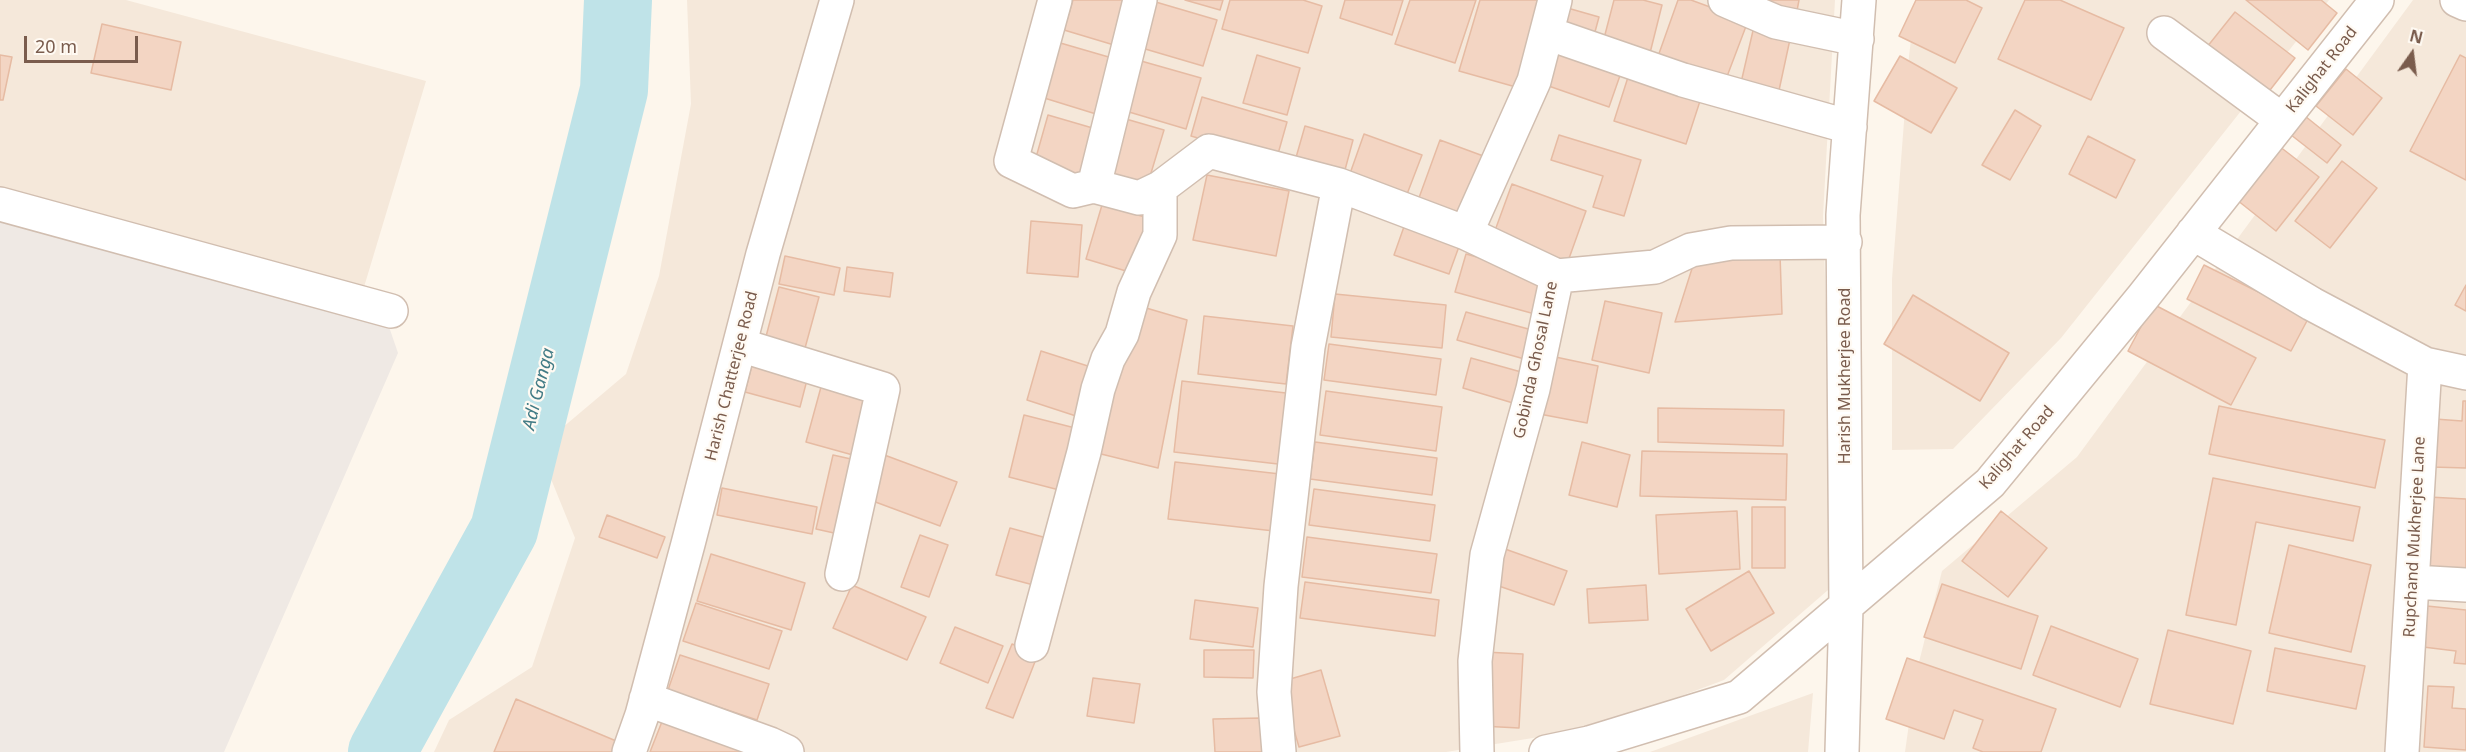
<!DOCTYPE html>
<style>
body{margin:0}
#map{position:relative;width:2466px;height:752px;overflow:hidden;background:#fdf6ec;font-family:"Noto Sans",sans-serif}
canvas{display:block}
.north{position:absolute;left:2382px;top:24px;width:60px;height:60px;-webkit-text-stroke:4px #fffaf3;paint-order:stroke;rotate:14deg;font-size:16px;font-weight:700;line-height:24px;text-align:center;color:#7a5c4d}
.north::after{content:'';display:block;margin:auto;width:21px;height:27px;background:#7a5c4d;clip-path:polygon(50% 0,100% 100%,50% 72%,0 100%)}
.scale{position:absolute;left:24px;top:36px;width:114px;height:27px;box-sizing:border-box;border:3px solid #7a5c4d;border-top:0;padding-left:8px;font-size:18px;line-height:21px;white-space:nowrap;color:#7a5c4d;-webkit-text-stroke:4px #fffaf3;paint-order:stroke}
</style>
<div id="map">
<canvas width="2466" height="752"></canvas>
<div class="north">N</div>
<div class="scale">20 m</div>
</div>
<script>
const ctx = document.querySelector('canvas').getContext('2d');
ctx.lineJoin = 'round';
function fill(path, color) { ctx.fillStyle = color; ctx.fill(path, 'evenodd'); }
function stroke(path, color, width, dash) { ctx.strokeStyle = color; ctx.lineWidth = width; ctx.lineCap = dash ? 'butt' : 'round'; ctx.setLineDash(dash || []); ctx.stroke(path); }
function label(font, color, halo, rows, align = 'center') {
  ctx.font = font + ' "Noto Sans",sans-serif'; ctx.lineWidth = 4.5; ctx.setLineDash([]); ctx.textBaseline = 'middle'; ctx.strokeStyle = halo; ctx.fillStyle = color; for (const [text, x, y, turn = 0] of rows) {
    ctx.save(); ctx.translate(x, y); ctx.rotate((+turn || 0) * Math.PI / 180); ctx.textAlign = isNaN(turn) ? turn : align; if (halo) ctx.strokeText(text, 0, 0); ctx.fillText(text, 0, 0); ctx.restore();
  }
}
const residential = new Path2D(`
 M0,0H126L426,81L364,287L0,187Z
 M687,0H1835L1823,216L1835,584L1724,680L1595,728L1446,752H434L449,720L532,667L575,538L551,479L562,428L626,374L659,276L691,104Z
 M1916,0H2329L2061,338L1953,449L1892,450V279L1909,56Z
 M2413,0H2466V752H1905L1916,674L1942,571L2077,457Z
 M1813,693L1808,752H1650Z`);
const industrial = new Path2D(`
 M0,216L387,321L398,353L224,752H0Z`);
const river = new Path2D(`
 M382,752L504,530L614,90L618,0`);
const building = new Path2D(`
 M1073,0H1127L1114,45L1064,30Z
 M1149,0L1217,20L1203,66L1135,46Z
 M1185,0H1223L1220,10Z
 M1230,0H1303L1322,6L1308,53L1222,29Z
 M1345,0H1403L1392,35L1340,18Z
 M1410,0H1476L1455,63L1395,44Z
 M1480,0H1549L1523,89L1459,71Z
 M1614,0H1643L1662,5L1649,57L1602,46Z
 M1678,0H1691L1748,21L1723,87L1656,62Z
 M1755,0H1799L1796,16Z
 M1916,0H1966L1982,8L1955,63L1899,36Z
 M2025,0H2060L2124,28L2091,100L1998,59Z
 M2246,0H2321L2337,13L2308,50Z
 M1564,7L1599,17L1592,43L1557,33Z
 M2235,12L2295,58L2263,99L2203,52Z
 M1755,22L1792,30L1778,95L1740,87Z
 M102,24L181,42L171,90L91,73Z
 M1057,42L1112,58L1096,114L1041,97Z
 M1554,43L1623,67L1609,107L1540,83Z
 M0,55L12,57L3,100H0Z
 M1257,55L1300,68L1287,115L1243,103Z
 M2460,55L2466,58V180L2410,151Z
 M1900,56L1957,88L1931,133L1874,101Z
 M1134,59L1201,78L1186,129L1119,109Z
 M2346,69L2382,98L2353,135L2316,106Z
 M1629,74L1701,98L1686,144L1614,121Z
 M1202,97L1287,122L1276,161L1191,136Z
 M2015,110L2041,126L2010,180L1982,165Z
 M2300,112L2341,145L2327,163L2286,131Z
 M1048,115L1096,129L1080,182L1033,168Z
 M1119,117L1164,130L1145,193L1101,180Z
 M1305,126L1353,140L1342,181L1293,168Z
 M1364,134L1422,155L1404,202L1347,182Z
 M1559,135L1641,160L1624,216L1593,207L1603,176L1551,160Z
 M2088,136L2135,160L2116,198L2069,174Z
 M1440,140L1486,157L1462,223L1416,206Z
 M2279,146L2319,177L2276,231L2237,200Z
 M2342,161L2377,188L2330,248L2295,221Z
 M1207,175L1289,191L1276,256L1193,240Z
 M1512,184L1586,211L1567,264L1493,236Z
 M1102,205L1152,219L1136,274L1086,259Z
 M1031,221L1082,225L1078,277L1027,273Z
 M1406,221L1461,241L1449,274L1394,255Z
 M1466,254L1553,278L1542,316L1455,292Z
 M1780,254L1782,314L1675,322L1696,256Z
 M785,256L840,268L834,295L779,284Z
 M2204,265L2309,317L2291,351L2187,299Z
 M847,267L893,273L890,297L844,291Z
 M2466,285V311L2455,305Z
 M779,287L819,297L802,359L763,348Z
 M1335,294L1446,305L1442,348L1331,337Z
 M1913,295L2009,353L1980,401L1884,344Z
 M1605,301L1662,313L1649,373L1592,360Z
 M2153,304L2256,358L2231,405L2128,351Z
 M1136,305L1187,320L1158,468L1097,453Z
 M1466,312L1543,333L1535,362L1457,340Z
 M1204,316L1293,326L1286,384L1198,374Z
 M1329,344L1441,359L1436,395L1324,380Z
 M1041,351L1094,368L1079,417L1027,400Z
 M1546,355L1598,366L1587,423L1534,413Z
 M1471,358L1532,375L1523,406L1463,388Z
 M753,361L808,376L800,407L745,392Z
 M1182,381L1286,393L1278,464L1174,452Z
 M821,387L874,401L860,457L806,442Z
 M1326,391L1442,407L1436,451L1320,435Z
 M2463,401H2466V468L2432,467L2435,419L2462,421Z
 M2219,406L2385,440L2375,488L2209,454Z
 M1658,408L1784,410L1783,446L1658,442Z
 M1024,415L1083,430L1067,492L1009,477Z
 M1315,442L1437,458L1432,495L1310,479Z
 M1582,442L1630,455L1617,507L1569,495Z
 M1642,451L1787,454L1786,500L1640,496Z
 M879,453L957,482L940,526L862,497Z
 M833,455L860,461L843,535L816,529Z
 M1175,462L1280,474L1274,531L1168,519Z
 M2213,478L2360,507L2353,541L2256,522L2236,625L2186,615Z
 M722,488L817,507L812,534L717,515Z
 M1314,489L1435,505L1430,541L1309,525Z
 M2429,497L2466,499V569L2425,566Z
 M1752,507H1785V568H1752Z
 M1737,511L1740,569L1659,574L1656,515Z
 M2001,511L2047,548L2008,597L1962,561Z
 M607,515L665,537L657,558L599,537Z
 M1010,528L1054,540L1041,587L996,575Z
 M920,535L948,545L929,597L901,587Z
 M1307,537L1437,554L1431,593L1302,577Z
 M2289,545L2371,565L2351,652L2269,633Z
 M1505,549L1567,571L1554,605L1493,584Z
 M711,554L805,583L791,630L697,601Z
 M1749,571L1774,613L1711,651L1686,609Z
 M1305,582L1439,600L1435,636L1300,618Z
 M1942,584L2038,616L2021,669L1924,637Z
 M852,585L926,617L907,660L833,628Z
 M1646,585L1648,620L1589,623L1587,589Z
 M1195,600L1258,608L1253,647L1190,639Z
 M696,603L782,631L769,669L683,641Z
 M2427,606L2466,610V664L2454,663L2456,651L2423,647Z
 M2051,626L2138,659L2120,707L2033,675Z
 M955,627L1003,646L988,683L940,663Z
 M2168,630L2251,651L2233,724L2150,704Z
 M1012,644L1038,654L1013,718L986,708Z
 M2275,648L2365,666L2356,709L2267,691Z
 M1204,650H1254L1253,678L1204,677Z
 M1485,652L1523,654L1519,728L1481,726Z
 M680,655L769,684L757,720L668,690Z
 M1907,658L2056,709L2041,752H1983L1973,748L1983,720L1954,710L1944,739L1886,719Z
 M1321,670L1340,736L1299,747L1280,682Z
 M1093,678L1140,684L1134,723L1087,716Z
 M2428,686L2454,687L2452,708L2466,709V750L2424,747Z
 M516,699L621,743L617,752H494Z
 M665,714L758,752H650Z
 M1261,718L1263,752H1215L1213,719Z`);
const minor = new Path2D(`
 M1055,0L1011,161L1073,191L1094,186
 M1140,0L1094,186L1139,198L1160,188L1209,151L1339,185L1466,233
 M1725,0L1776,22L1857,39
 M2457,0L2466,4
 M1547,33L1683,80L1850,127
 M2164,33L2282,120
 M0,204L391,311
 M2193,233L2312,304L2425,364
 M1557,276L1655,267L1691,250L1731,243L1845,242
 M740,345L883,389L842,574
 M2413,582L2466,585
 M1032,645L1084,452L1098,389L1108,359L1122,334L1134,292L1160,235V188
 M646,699L770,744L787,752
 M629,752L642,715L688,544L763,254L837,0
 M1279,752L1274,692L1281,586L1308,347L1339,185
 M1477,752L1475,661L1487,555L1533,389L1557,276L1466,233L1534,81L1555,0
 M1546,752L1589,743L1739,697L1990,483L2143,297L2377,0
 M1842,752L1846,607L1843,215L1859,0
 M2402,752L2425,364L2466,373`);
const streetNames = [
 ["Kalighat Road",2322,70,-52],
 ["Gobinda Ghosal Lane",1536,360,-78],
 ["Harish Chatterjee Road",732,376,-76],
 ["Harish Mukherjee Road",1845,376,-90],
 ["Kalighat Road",2017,448,-49],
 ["Rupchand Mukherjee Lane",2415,537,-87]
];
const waterNames = [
 ["Adi Ganga",539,389,-76]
];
fill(residential, '#f5e8da');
fill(industrial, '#efe9e4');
stroke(river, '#bfe3e8', 68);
fill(building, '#f3d5c3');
stroke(building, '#e6bba3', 1.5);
stroke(minor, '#d1beb0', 36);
stroke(minor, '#fff', 33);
label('16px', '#7a5c4d', '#fffaf3', streetNames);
label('italic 18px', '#437c86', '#fffaf3', waterNames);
</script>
